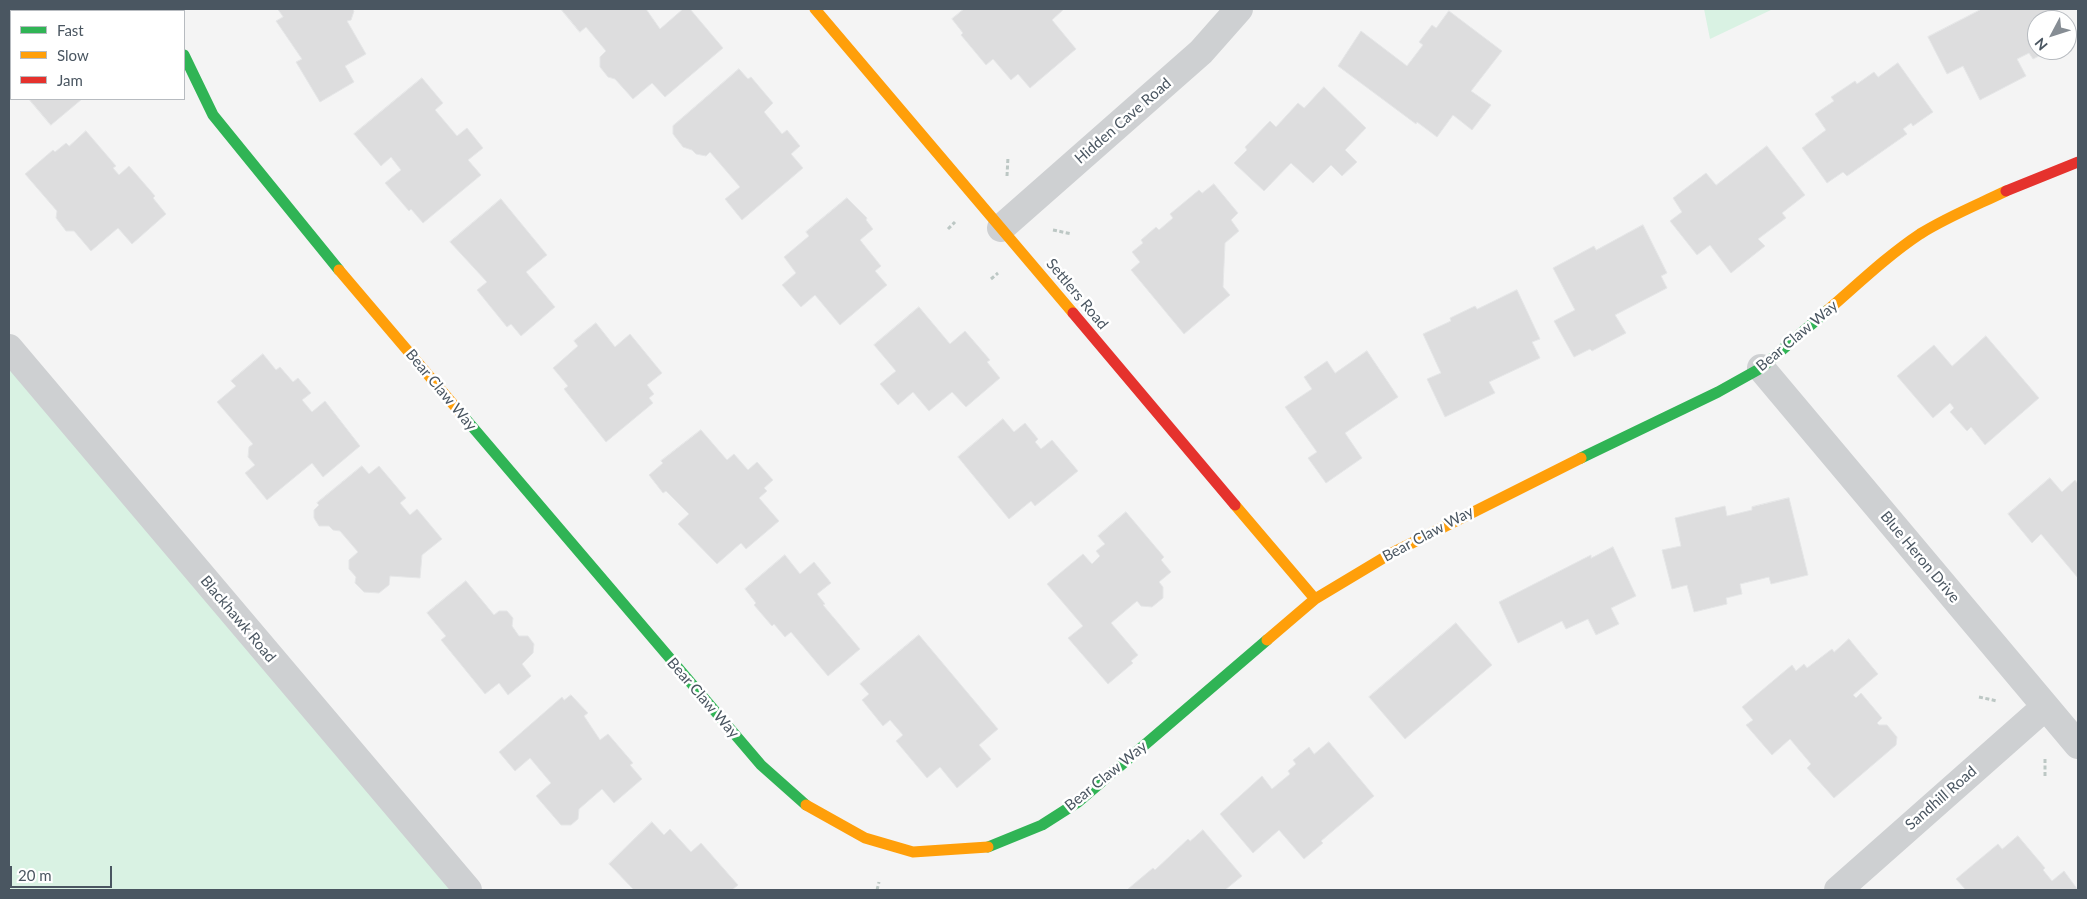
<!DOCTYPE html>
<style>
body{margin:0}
#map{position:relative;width:2087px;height:899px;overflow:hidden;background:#f4f4f4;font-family:Lato,sans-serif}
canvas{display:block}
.frame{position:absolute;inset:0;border:10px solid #4a5661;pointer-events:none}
.legend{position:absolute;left:10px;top:10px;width:175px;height:90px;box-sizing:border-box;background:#fff;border:1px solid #b7bbc0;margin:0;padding:6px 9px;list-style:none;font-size:15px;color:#4a5661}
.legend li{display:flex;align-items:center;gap:10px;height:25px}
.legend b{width:25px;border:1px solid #b7bbc0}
.north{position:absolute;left:2027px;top:10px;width:50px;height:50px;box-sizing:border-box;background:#fff;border:1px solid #b7bbc0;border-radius:50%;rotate:230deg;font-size:14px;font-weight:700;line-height:20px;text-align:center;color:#4a5661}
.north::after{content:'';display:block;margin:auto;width:18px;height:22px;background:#868d94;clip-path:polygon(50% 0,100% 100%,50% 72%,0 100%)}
.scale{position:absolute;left:10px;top:866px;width:102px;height:22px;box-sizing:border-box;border:2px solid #4a5661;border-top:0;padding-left:6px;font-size:15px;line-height:18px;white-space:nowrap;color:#4a5661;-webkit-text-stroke:4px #fff;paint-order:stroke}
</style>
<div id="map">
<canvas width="2087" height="899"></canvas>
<div class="frame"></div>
<ul class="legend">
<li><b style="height:6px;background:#30b455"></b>Fast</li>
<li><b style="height:6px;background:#ff9f0a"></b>Slow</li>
<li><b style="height:6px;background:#e5322d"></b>Jam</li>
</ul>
<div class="north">N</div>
<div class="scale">20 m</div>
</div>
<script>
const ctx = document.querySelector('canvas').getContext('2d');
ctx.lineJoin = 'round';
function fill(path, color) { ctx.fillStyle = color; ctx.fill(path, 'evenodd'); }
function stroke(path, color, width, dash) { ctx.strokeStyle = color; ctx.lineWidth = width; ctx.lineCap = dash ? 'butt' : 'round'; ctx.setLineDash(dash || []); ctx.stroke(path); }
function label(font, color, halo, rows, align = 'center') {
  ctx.font = font + ' Lato,sans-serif'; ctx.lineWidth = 5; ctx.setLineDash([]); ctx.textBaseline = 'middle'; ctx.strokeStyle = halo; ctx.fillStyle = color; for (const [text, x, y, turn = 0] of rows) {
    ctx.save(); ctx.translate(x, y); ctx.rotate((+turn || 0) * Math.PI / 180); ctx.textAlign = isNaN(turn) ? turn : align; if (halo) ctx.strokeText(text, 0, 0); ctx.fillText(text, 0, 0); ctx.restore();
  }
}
const green = new Path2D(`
 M1704,9H1773L1710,39Z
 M9,348L468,890H9Z`);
const building = new Path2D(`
 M9,9H43L45,11H11V89L9,88Z
 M278,9H352L354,11L351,20L347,21L366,54L345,66L354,82L320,102L296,62L302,59L276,21L283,17Z
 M561,9H646L660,29L683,9H690L723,48L665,97L652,83L633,99L615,79L608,77L600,67V57L606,51L586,27L580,32Z
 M964,9H1064L1052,20L1076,49L1030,88L1018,74L1011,80L993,59L986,65L961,35L963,33L952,19Z
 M1982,9H2057L2063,20H2037V50H2051L2033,59L2029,53L2017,59L2026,76L1980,100L1963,66L1947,74L1928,37Z
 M1449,11L1502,51L1471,91L1491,105L1472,130L1453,115L1437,137L1417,122L1416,124L1338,66L1361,31L1407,66L1423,45L1419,42L1432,25L1436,28Z
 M2067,27L2073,39L2067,42Z
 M1898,63L1933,112L1913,126L1911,123L1903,129L1907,134L1847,176L1843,172L1827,183L1802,148L1826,130L1815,114L1834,101L1831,97L1855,81L1857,84L1874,72L1878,77Z
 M739,69L748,79L751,77L773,103L764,112L782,134L787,130L800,146L791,154L803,168L742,220L725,199L740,187L710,152L706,156L696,154L692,150L683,147L673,134V126Z
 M422,78L443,103L435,110L457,136L467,128L483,148L468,160L481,175L423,223L411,209L409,211L385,183L401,170L391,157L381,166L354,134Z
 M1324,87L1366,128L1345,150L1357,162L1342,176L1331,165L1313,183L1291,163L1264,191L1234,163L1247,150L1245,147L1270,121L1276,127L1298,103L1304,108Z
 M29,99H82L51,125Z
 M86,131L116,166L113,168L119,175L129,166L155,196L153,198L166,214L132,244L118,228L91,251L74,231H66L56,218L57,211L25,174L53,150L55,152L66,143L69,146Z
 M1767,146L1805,195L1782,213L1786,218L1758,239L1765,246L1731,273L1710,245L1697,255L1670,221L1682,212L1673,198L1706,173L1716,185Z
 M1214,184L1238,213L1231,220L1239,231L1225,243L1223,287L1230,295L1184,334L1131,270L1140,262L1132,252L1143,243L1141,240L1156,227L1159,230L1173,218L1170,214L1199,190L1202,193Z
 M847,198L867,218L866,220L873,229L860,240L881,266L875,271L887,285L840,325L815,295L801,307L782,285L796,273L784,257L809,236L806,232Z
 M501,199L547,255L526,272L555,307L521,336L511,324L507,327L477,290L487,282L450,242Z
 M1643,225L1667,273L1661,276L1667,288L1615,315L1626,333L1592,351L1590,349L1574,357L1554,321L1575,310L1553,268L1594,246L1596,250Z
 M1517,290L1540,339L1532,342L1540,358L1489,382L1495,393L1445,417L1427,379L1441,373L1423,334L1451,321L1450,318L1475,306L1477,309Z
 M919,307L950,344L965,331L990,360L987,362L1000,378L966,407L952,392L929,411L913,392L898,405L880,384L896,371L874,345Z
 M596,323L615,347L630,334L662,373L647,385L654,394L649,398L653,403L606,442L564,389L568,386L553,368L578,346L574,341Z
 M1986,336L2039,398L1985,445L1971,427L1967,431L1950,412L1954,408L1950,403L1933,418L1897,376L1934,345L1952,366Z
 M1367,351L1398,397L1345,433L1362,458L1326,483L1308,458L1317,452L1285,407L1312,389L1304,377L1327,361L1335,373Z
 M263,354L276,370L280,367L293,382L298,378L311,393L302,400L312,412L325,401L360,446L323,477L312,463L267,500L245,473L255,465L248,457L249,447L253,444L217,402L236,386L231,381Z
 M1003,419L1014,432L1025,423L1038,439L1035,442L1041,449L1052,440L1078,471L1035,506L1031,501L1009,519L958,457Z
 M701,430L727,460L734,454L748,470L757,462L773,480L764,488L767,491L759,498L779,521L746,549L741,543L717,564L678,524L689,514L666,491L663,493L649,475L663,463L661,461Z
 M362,466L369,474L379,466L406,498L400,503L410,515L417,509L442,539L422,555L420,578L390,576L389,585L379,593L364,592L355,583L356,577L349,569V560L358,552L340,531L333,530L329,526H319L314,518V510L319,505L317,503Z
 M2050,478L2062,492L2075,480L2078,484V578L2041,534L2032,543L2008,514Z
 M1789,498L1808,575L1771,584L1769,577L1740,584L1742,594L1726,598L1727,604L1694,612L1687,585L1672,589L1662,550L1681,546L1675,518L1725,506L1727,516L1752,510V507Z
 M1126,512L1164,557L1161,560L1171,572L1159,582L1163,587V598L1152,607L1141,606L1137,601L1111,623L1138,655L1131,661L1133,663L1108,684L1068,638L1083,626L1047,584L1083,554L1092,564L1100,556L1096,551L1105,544L1098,536Z
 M1613,547L1636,596L1611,608L1619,624L1596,635L1588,619L1566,629L1562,621L1518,643L1499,602L1591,555V558Z
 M785,555L800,574L814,562L831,583L817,594L825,604L823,605L860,649L828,676L791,632L785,637L774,624L772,626L754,605L756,603L745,589Z
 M466,581L494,615L499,611H507L513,618L512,626L519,636H528L534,644L533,653L522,664L531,676L508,695L499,683L485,694L441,640L446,636L427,613Z
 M1456,623L1492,665L1405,739L1369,697Z
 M919,635L998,729L979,745L991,759L957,788L940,767L927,778L896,741L903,735L890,720L883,726L862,700L869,694L860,684Z
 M1849,639L1878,674L1853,695L1856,698L1861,693L1882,718L1877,723L1879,725H1887L1897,737L1896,745L1834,798L1807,768L1811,764L1790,739L1772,755L1746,725L1753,720L1742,707L1792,665L1796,671L1804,664L1807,668L1832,649L1834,652Z
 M571,695L588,713L584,716L600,740L608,734L633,763L630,765L642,779L614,803L602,789L579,809L578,819L571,825H561L536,796L551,783L530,758L515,771L499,752L562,697L564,700Z
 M1329,742L1374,796L1321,841L1323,843L1304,859L1279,830L1253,853L1220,814L1262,776L1272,789L1290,774L1288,771L1296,764L1293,760L1309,747L1314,754Z
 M652,822L664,835L670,829L691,852L701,843L738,885L732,890H634L609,864Z
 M1203,830L1242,876L1225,890L1128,889L1153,868L1155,870L1188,839L1190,841Z
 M2018,836L2045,868L2043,870L2052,881L2064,871L2078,890H1966L1956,879L1998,844L2002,849Z`);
const path = new Path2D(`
 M1007,176L1008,157
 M948,229L955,222
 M1053,230L1072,234
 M991,279L998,273
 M1979,697L1997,701
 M2045,776V758
 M877,890L879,882`);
const street = new Path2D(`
 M167,9L168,11
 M1001,228L1201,52L1239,9
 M9,348L468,890
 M1761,368L2078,745
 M1838,890L2045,707`);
const fast = new Path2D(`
 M184,55L213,115L339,270
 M464,417L761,765L806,805
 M1581,458L1718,392L1761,368L1828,310
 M988,847L1042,825L1078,802L1267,640`);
const slow = new Path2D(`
 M815,9L1073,313
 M339,270L464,417
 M1828,310C1858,284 1887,256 1920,234C1947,217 1977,205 2006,191
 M1235,505L1315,599
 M1267,640L1315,599L1390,554L1581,458
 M806,805L865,838L913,852L988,847`);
const jam = new Path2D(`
 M2006,191L2078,162
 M1073,313L1235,505`);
const streetNames = [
 ["Hidden Cave Road",1123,121,-41],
 ["Settlers Road",1077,294,50],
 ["Bear Claw Way",1797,336,-40],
 ["Bear Claw Way",441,390,50],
 ["Bear Claw Way",1428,534,-28],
 ["Blue Heron Drive",1920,557,50],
 ["Blackhawk Road",238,619,50],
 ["Bear Claw Way",703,698,49],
 ["Bear Claw Way",1106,776,-39],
 ["Sandhill Road",1941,798,-41]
];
fill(green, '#d9f2e3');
fill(building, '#ddddde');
stroke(building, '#e5e6e7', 1);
stroke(path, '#bcc7c4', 3, [4, 2.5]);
stroke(street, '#ced0d2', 28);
stroke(fast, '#30b455', 11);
stroke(slow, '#ff9f0a', 11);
stroke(jam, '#e5322d', 11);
label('15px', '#4a5661', '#fff', streetNames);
</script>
